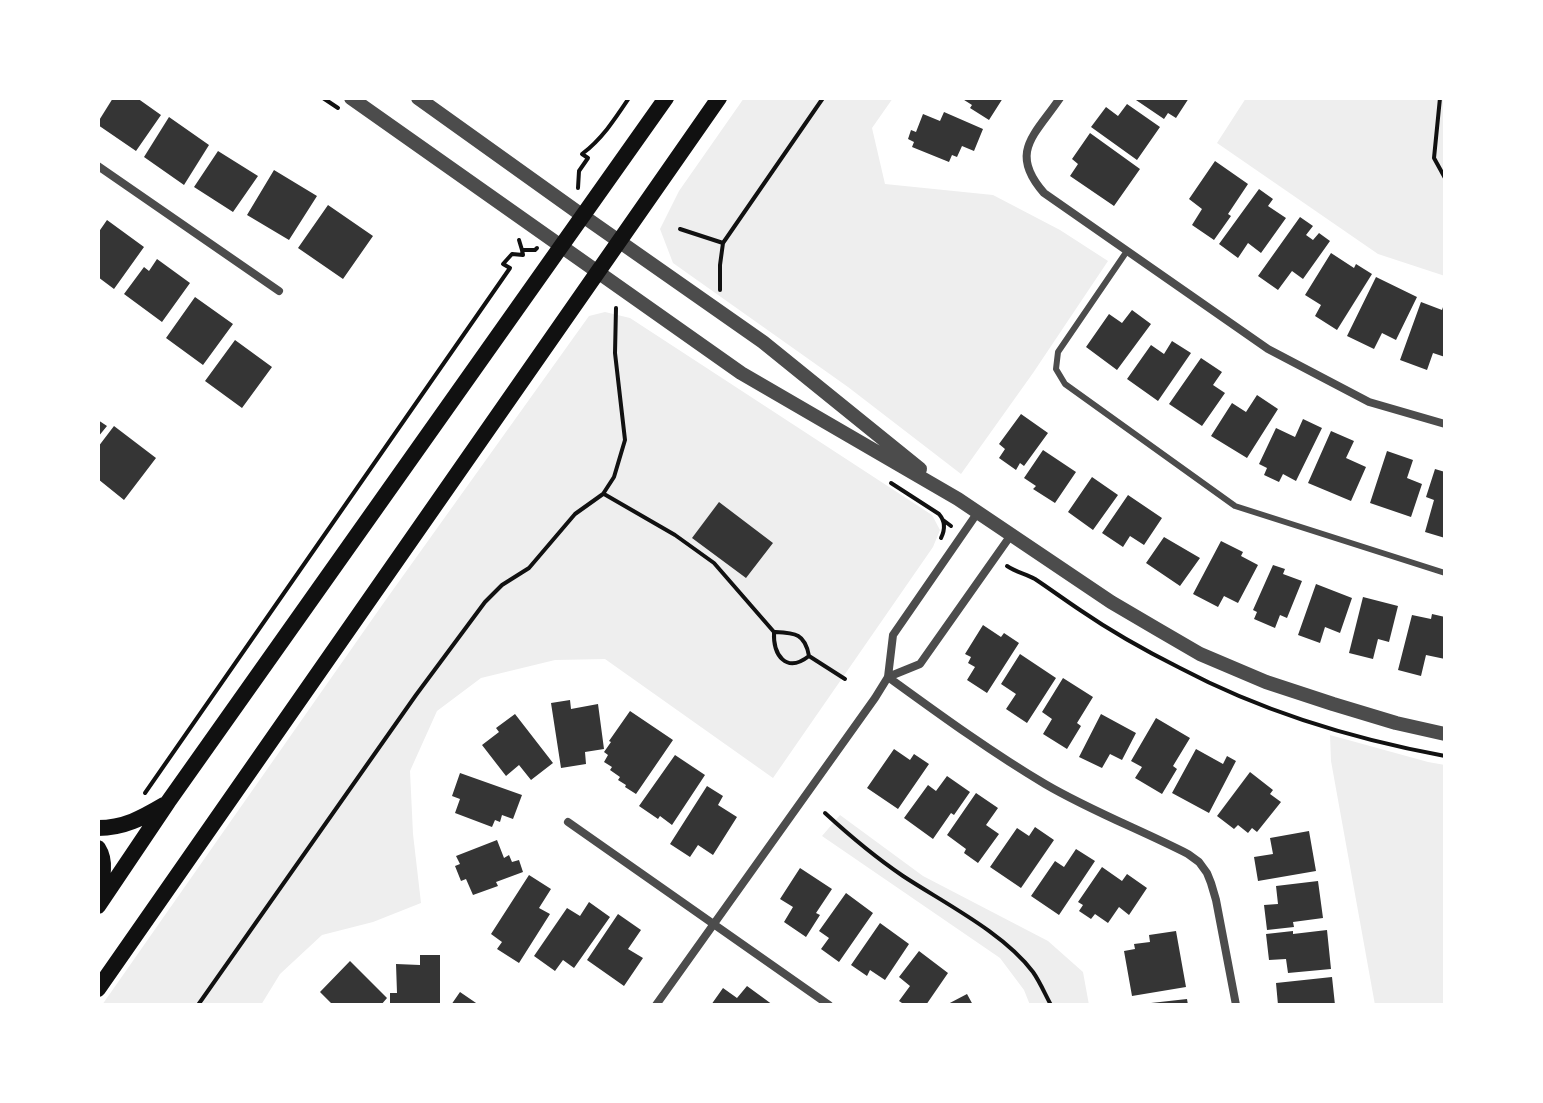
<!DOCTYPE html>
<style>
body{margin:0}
#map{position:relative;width:1543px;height:1103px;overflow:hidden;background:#fff;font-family:Overpass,sans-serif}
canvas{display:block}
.frame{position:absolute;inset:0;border:100px solid #fff;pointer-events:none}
</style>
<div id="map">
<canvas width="1543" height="1103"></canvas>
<div class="frame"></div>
</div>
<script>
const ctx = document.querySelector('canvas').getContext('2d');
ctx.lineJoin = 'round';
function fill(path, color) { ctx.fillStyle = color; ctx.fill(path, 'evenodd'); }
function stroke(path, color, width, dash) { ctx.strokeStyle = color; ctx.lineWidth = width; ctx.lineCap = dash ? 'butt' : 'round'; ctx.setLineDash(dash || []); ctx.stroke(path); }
const green = new Path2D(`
 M744,98H893L872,128L885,184L993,195L1060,230L1108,261L1033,373L961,474L848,387L673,263L660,229L679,191Z
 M1246,98H1445V276L1378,254L1217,143Z
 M605,312L630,318L932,515L940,530L933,547L773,778L605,659L555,660L481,678L437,711L410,771L413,834L421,903L373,922L322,935L280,974L261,1005H102L385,601L589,316Z
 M1330,735L1428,762L1445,765V1005H1375L1331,761Z
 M840,815L923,876L1048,941L1083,972L1089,1005H1030L1024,990L1000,958L822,836Z`);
const building = new Path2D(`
 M113,98H137L161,115L136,151L98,125V122Z
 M961,98H1003L989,120L970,108L972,105Z
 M1133,98H1189L1176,118L1168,113L1164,119Z
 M1127,104L1160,127L1137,160L1091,127L1106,107L1118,116Z
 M944,112L983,129L974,151L962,146L957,157L952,155L949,162L912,147L914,142L908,139L911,130L916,132L923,114L940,121Z
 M169,117L209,145L184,185L144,157Z
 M1090,133L1140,169L1114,206L1070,176L1078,164L1072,159Z
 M218,151L258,176L233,212L194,187Z
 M1215,161L1248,184L1228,214L1231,216L1214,240L1192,225L1202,209L1189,199Z
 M274,170L317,196L289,240L247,215Z
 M1259,189L1273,199L1268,206L1286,218L1261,253L1248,243L1238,258L1219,244Z
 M328,205L373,236L343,279L298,248Z
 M1300,217L1313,226L1306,235L1313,240L1319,233L1330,241L1303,279L1292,271L1278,290L1258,276Z
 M107,220L144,247L114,289L98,277V233Z
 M1331,253L1354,268L1356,264L1372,274L1337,330L1315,316L1321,305L1305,295Z
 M157,259L190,283L162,322L124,294L144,267L149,271Z
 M1376,277L1417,297L1396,340L1382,333L1374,349L1347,336Z
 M195,297L233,324L203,365L166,338Z
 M1445,301V357L1433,353L1427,370L1400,360L1421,302L1442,310Z
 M1132,310L1151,324L1117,370L1086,347L1109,314L1122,323Z
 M235,340L272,367L242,408L205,381Z
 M1172,341L1191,353L1158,401L1127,379L1151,345L1164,354Z
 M1201,358L1222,372L1213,385L1225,393L1202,426L1169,404Z
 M1257,395L1278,409L1247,458L1211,436L1232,403L1246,412Z
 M1021,414L1048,433L1024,466L1020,463L1016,470L999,458L1005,449L999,444Z
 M1303,419L1322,428L1296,481L1283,474L1279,482L1264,475L1267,468L1259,464L1276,428L1295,437Z
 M98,420L107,426L98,437Z
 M114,426L156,458L124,500L98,479V447Z
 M1331,431L1354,441L1346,458L1366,467L1351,501L1308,483Z
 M1043,450L1076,472L1055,503L1033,489L1036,486L1024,478Z
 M1387,451L1413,460L1407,478L1422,484L1411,517L1370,503Z
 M1435,469L1445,472V538L1425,532L1434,500L1426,497Z
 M1092,477L1118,495L1093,530L1068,512Z
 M1128,495L1162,518L1144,545L1130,536L1123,547L1102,533Z
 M719,502L773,543L746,578L692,538Z
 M1164,537L1200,558L1180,586L1146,563Z
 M1221,541L1243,552L1241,556L1258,565L1238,603L1224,596L1218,607L1193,594Z
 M1273,565L1285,569L1283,574L1302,581L1287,618L1280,615L1275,628L1254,619L1257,612L1253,610Z
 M1316,584L1352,598L1340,633L1325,627L1320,643L1298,635Z
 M1363,597L1398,606L1389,642L1378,639L1373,659L1349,653Z
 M1432,614L1445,617V659L1426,655L1421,676L1398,670L1412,615L1431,619Z
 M983,625L1001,637L1004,633L1019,643L987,693L967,680L975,667L968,663L971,657L965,654Z
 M1020,654L1056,678L1027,723L1006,709L1016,694L1001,684Z
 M1063,678L1093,697L1077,723L1081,726L1067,749L1043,734L1052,719L1042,712Z
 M570,700L571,709L598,704L604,749L585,752L586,764L561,768L551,703Z
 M630,711L673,740L636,794L625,787L626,785L618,780L620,777L610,770L612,767L604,762L608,755L604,752L611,742L609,741Z
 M515,714L553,763L531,780L519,765L506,776L482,745L499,732L496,728Z
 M1101,714L1136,733L1122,760L1110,754L1102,768L1079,757Z
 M1156,718L1190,738L1173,766L1177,769L1162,794L1135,778L1142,767L1131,761Z
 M894,749L910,760L914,754L929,764L898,809L867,788Z
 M1196,749L1223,764L1227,756L1236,761L1209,813L1172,793Z
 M675,755L705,775L672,825L660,816L658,819L639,806Z
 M1250,772L1273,790L1270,794L1281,802L1257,832L1252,828L1248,833L1238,825L1234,829L1217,816Z
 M460,773L522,795L513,819L502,815L500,822L495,820L492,827L455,813L460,799L452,796Z
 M947,776L970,792L954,815L951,813L933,839L904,818L928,785L936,791Z
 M707,786L723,796L718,805L737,817L713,855L698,845L690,857L670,844Z
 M976,793L998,808L986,825L999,834L978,863L964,853L966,849L947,835Z
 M1035,827L1054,840L1021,888L990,867L1017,828L1029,836Z
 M1309,831L1316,871L1258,881L1254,857L1273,854L1270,838Z
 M497,840L504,858L509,855L512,862L519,860L523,872L496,882L498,886L473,895L466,879L461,881L455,866L460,864L456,856Z
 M1076,849L1095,861L1059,915L1031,896L1055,861L1064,867Z
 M1102,867L1122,881L1127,874L1147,888L1129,915L1119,907L1108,923L1095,914L1091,919L1079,911L1083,905L1078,902Z
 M800,868L832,889L816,913L820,915L806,937L784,922L793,907L780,899Z
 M529,875L551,889L539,908L550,914L519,963L497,949L502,942L491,934Z
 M1318,881L1323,918L1293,922L1294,927L1267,930L1264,905L1278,904L1276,886Z
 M846,893L873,913L839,962L821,949L829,938L819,931Z
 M589,902L610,917L574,968L563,960L555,971L534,956L567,908L580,916Z
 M618,914L641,930L628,949L643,958L624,986L587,960Z
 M880,923L909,944L885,980L870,970L867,976L851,965Z
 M1327,930L1331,969L1288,973L1286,959L1269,960L1266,934L1293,931V934Z
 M1176,931L1186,987L1132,996L1124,951L1135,949L1134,944L1150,942L1149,935Z
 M919,951L948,973L926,1005H905L899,1001L910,986L899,977Z
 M420,955H440V1005H390V993H397L396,964L420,965Z
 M350,961L387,998L381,1005H333L320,992Z
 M1332,977L1335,1005H1278L1276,983Z
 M747,986L773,1005H711L723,988L737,998Z
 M460,992L479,1005H451Z
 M967,994L973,1005H946Z
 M1187,999L1188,1005H1151V1003Z`);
const path = new Path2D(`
 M323,98L338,108
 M1440,98L1434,158L1445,178
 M578,188L579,171L588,158L582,154C602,139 615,119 629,98
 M680,229L723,243L823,98
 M519,240L522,250H535L537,248
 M720,290V265L723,243
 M891,483L939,514C945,521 945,530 941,538
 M604,494L675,535L714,563L774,632C795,633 805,633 809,656L845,679
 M943,520L951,526
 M1007,566C1016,572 1026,574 1035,579C1050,589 1065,600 1080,610C1112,632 1146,651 1180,668C1263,712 1353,739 1445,756
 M774,632C773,655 786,674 809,656
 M145,793L510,268L503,264L512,254L523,255L522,250
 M825,813C850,836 875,857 903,876C944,903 1004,933 1033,972C1040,982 1045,994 1051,1005
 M198,1005L416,695L485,602L502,585L529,568L575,514L603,494L614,477L625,440L615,353L616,308`);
const service = new Path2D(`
 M1127,251L1058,352L1056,369L1065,384L1235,506L1445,573`);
const minor = new Path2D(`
 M1060,98C1035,135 1008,152 1044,193L1268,349L1369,402L1445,424
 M98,166L279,291
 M888,677C939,714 991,752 1045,784C1091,811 1141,830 1188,854L1199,862L1207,873L1211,883L1216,900L1236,1005
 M888,677L920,664L1011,535
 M568,822L829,1005
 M656,1005L875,698L888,677L893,635L978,512`);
const tertiary = new Path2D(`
 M351,98L741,373L958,499L1111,602L1157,629L1200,654L1266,682L1333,704L1396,723L1445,734
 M418,98L583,216L763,342L920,469`);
const secondary = new Path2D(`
 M98,828C124,828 142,818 164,805
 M98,848C107,862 102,879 98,895
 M98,906L168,802L666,98
 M98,989L719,98`);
fill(green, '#eee');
fill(building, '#353535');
stroke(path, '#111', 4);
stroke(service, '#4c4c4c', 6);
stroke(minor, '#4c4c4c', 8);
stroke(tertiary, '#4c4c4c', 14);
stroke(secondary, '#111', 16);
</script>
